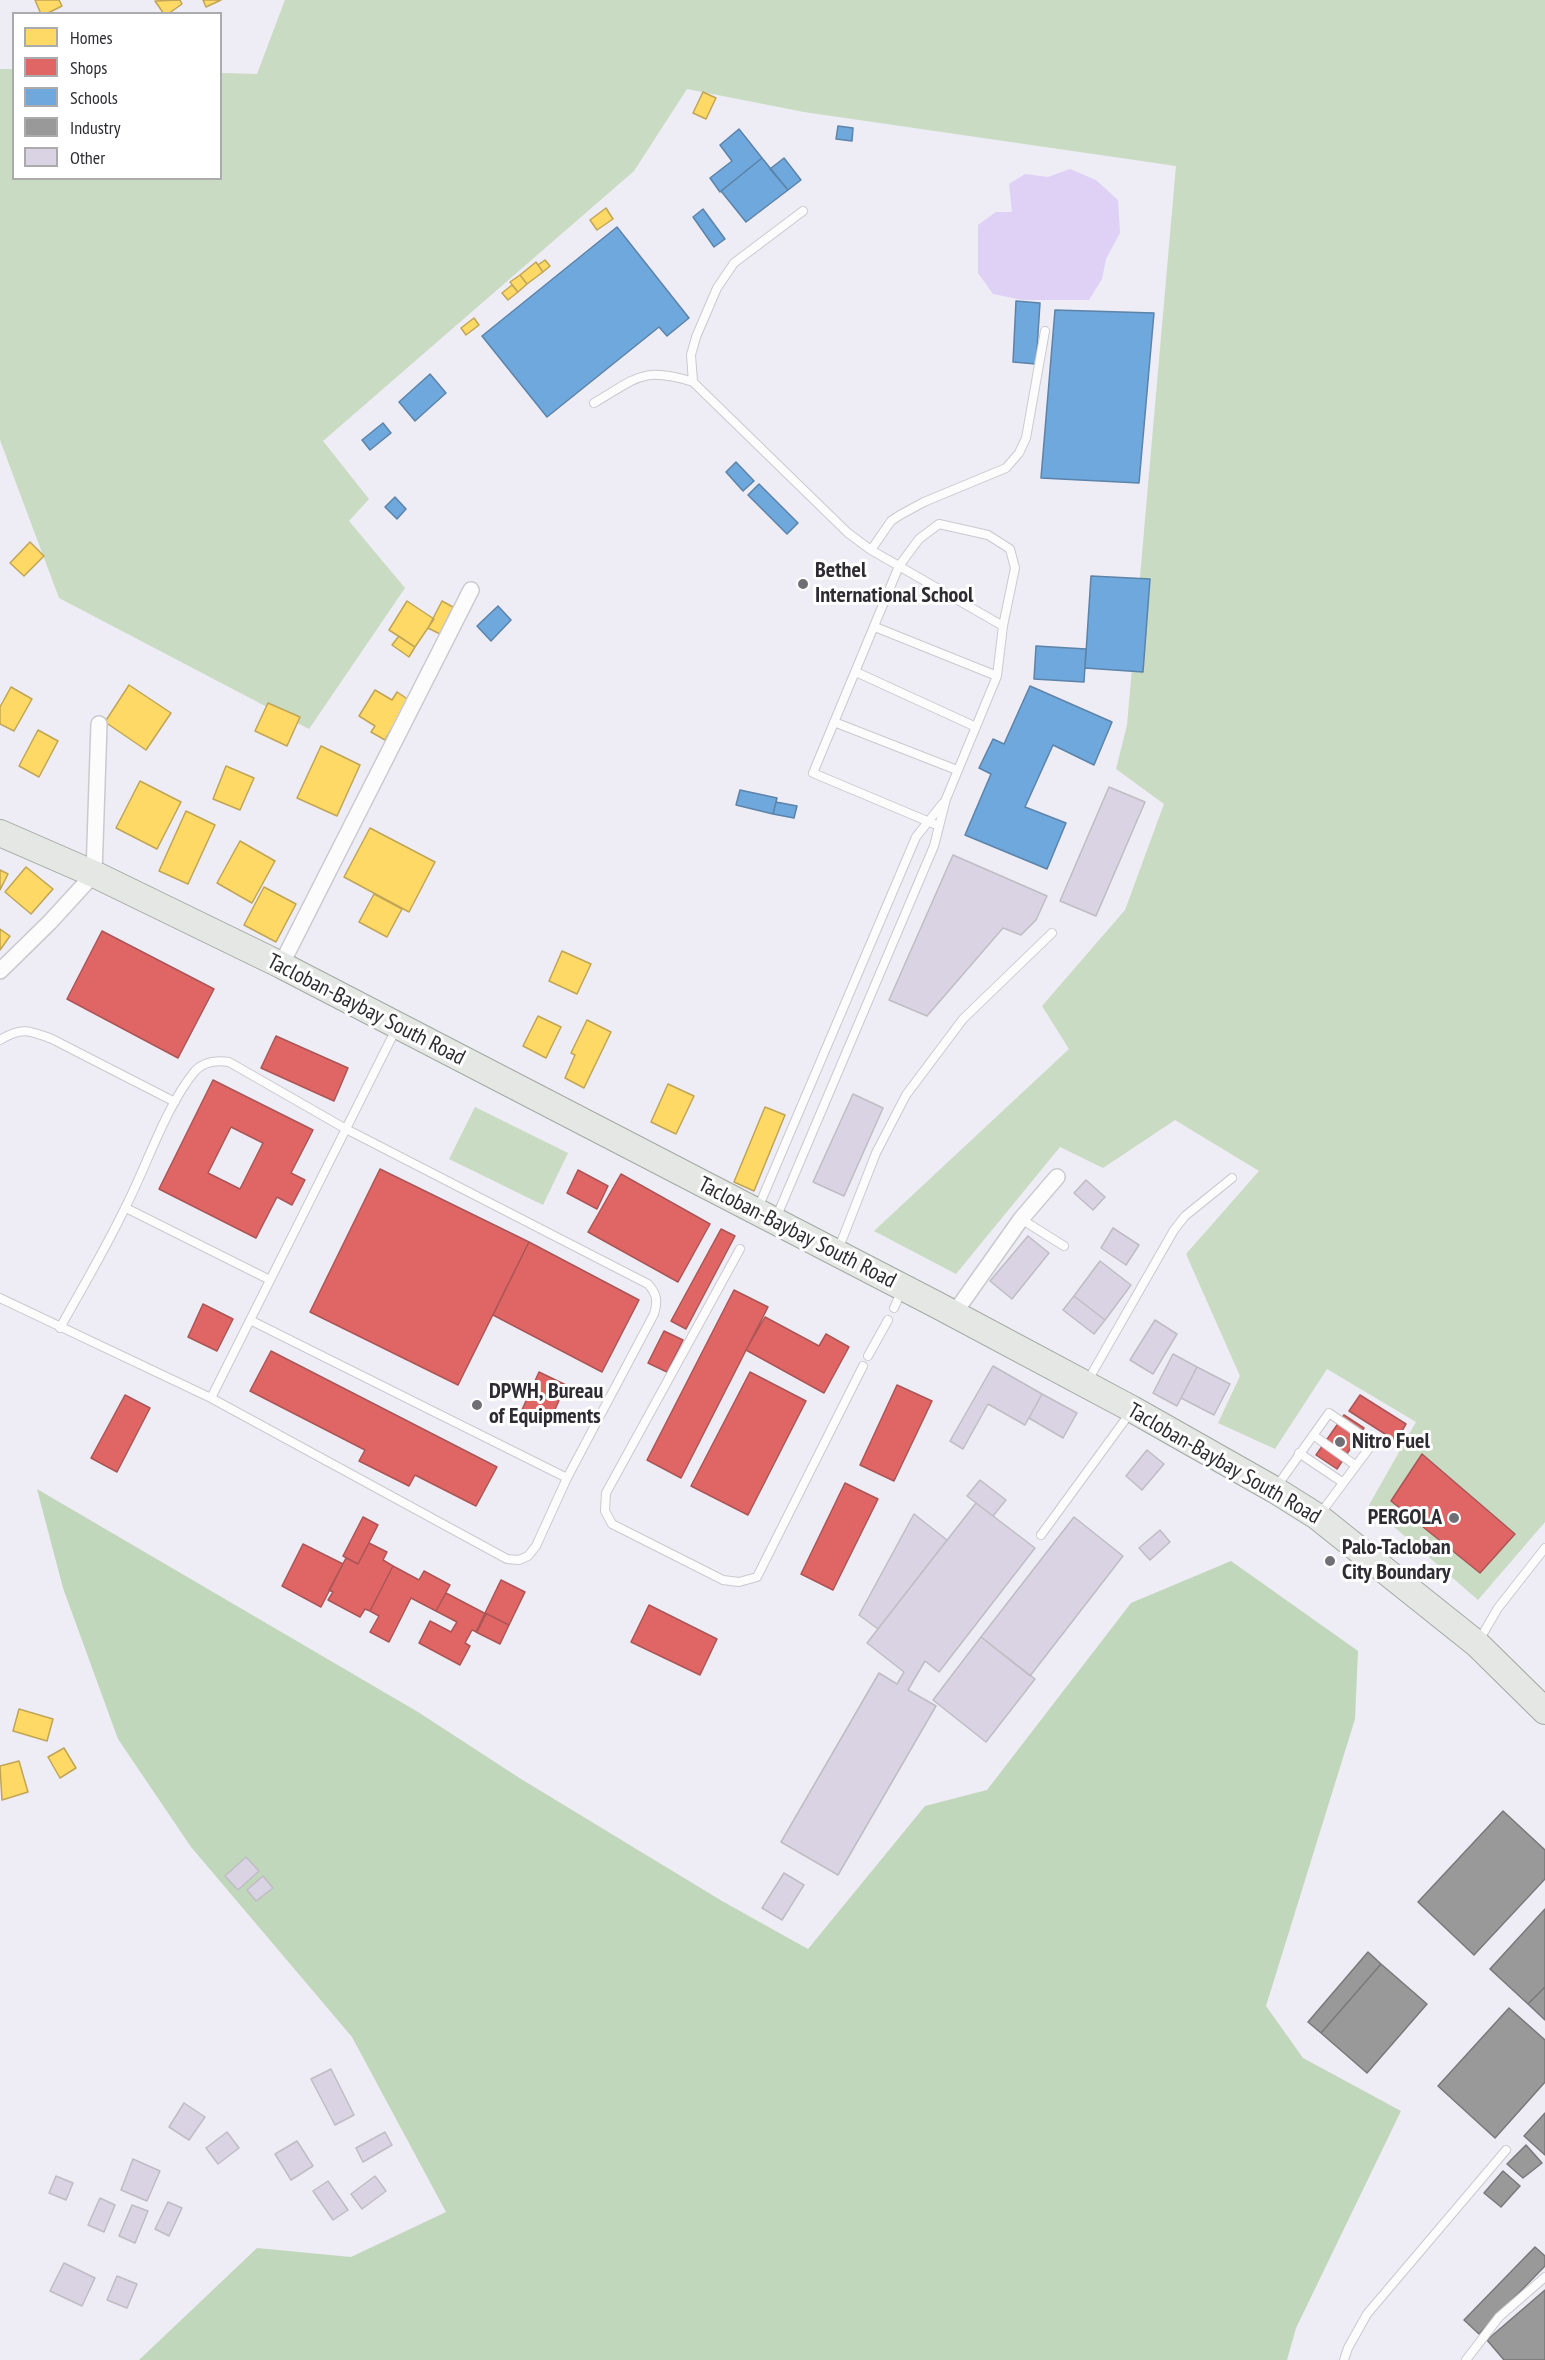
<!DOCTYPE html>
<style>
body{margin:0}
#map{position:relative;width:1545px;height:2360px;overflow:hidden;background:#eeecf4;font-family:"PT Sans Narrow",sans-serif}
canvas{display:block}
.legend{position:absolute;left:12px;top:12px;width:210px;height:168px;box-sizing:border-box;background:#fff;border:2px solid #ababad;margin:0;padding:8px 10px;list-style:none;font-size:18px;color:#2e2c32}
.legend li{display:flex;align-items:center;gap:12px;height:30px}
.legend b{width:30px;border:2px solid #ababad}
</style>
<div id="map">
<canvas width="1545" height="2360"></canvas>
<ul class="legend">
<li><b style="height:16px;background:#ffd966"></b>Homes</li>
<li><b style="height:16px;background:#e06666"></b>Shops</li>
<li><b style="height:16px;background:#6fa8dc"></b>Schools</li>
<li><b style="height:16px;background:#999"></b>Industry</li>
<li><b style="height:16px;background:#d9d3e3"></b>Other</li>
</ul>
</div>
<script>
const ctx = document.querySelector('canvas').getContext('2d');
ctx.lineJoin = 'round';
function fill(path, color) { ctx.fillStyle = color; ctx.fill(path, 'evenodd'); }
function stroke(path, color, width, dash) { ctx.strokeStyle = color; ctx.lineWidth = width; ctx.lineCap = dash ? 'butt' : 'round'; ctx.setLineDash(dash || []); ctx.stroke(path); }
function label(font, color, halo, rows, align = 'center') {
  ctx.font = font + ' "PT Sans Narrow",sans-serif'; ctx.lineWidth = 6; ctx.setLineDash([]); ctx.textBaseline = 'middle'; ctx.strokeStyle = halo; ctx.fillStyle = color; for (const [text, x, y, turn = 0] of rows) {
    ctx.save(); ctx.translate(x, y); ctx.rotate((+turn || 0) * Math.PI / 180); ctx.textAlign = isNaN(turn) ? turn : align; if (halo) ctx.strokeText(text, 0, 0); ctx.fillText(text, 0, 0); ctx.restore();
  }
}
const green = new Path2D(`
 M285,0H1545V1522L1478,1600L1369,1505L1416,1422L1327,1369L1275,1449L1218,1423L1240,1376L1186,1254L1259,1171L1175,1120L1103,1168L1060,1147L956,1274L874,1231L1069,1049L1042,1006L1125,910L1164,804L1116,769L1127,725L1176,166L804,112L687,89L634,171L323,441L369,499L349,521L405,588L309,729L59,598L0,440V69H13L14,178H220L221,73L257,74Z
 M475,1107L568,1153L543,1205L449,1159Z`);
const forest = new Path2D(`
 M37,1489L418,1712L521,1779L722,1901L808,1949L925,1806L987,1790L1131,1603L1231,1561L1358,1651L1355,1719L1266,2006L1303,2058L1401,2111L1296,2328L1287,2360H139L257,2248L351,2257L446,2212L352,2037L191,1847L118,1739L63,1588Z`);
const water = new Path2D(`
 M1070,169L1096,180L1118,200L1120,233L1106,259L1102,279L1089,300H1023L993,294L978,273V225L996,212H1012L1009,184L1025,174L1048,177Z`);
const homes = new Path2D(`
 M35,0H59L62,6L46,14H41Z
 M180,0L182,4L168,14H164L155,1Z
 M203,0H221L206,7Z
 M703,92L716,98L706,119L693,113Z
 M606,208L613,219L597,230L590,220Z
 M545,260L550,266L543,272L538,265Z
 M536,262L543,272L527,284L520,275Z
 M520,275L527,284L518,292L510,282Z
 M512,285L518,292L508,300L502,293Z
 M474,318L479,325L466,335L461,328Z
 M30,542L44,556L24,576L10,563Z
 M407,601L434,619L415,647L389,630Z
 M442,601L453,607L440,634L428,628Z
 M399,636L415,647L409,657L392,645Z
 M129,685L171,713L146,750L105,722Z
 M11,687L32,699L14,731L0,724V707Z
 M375,690L392,700L397,692L409,700L385,740L371,732L375,726L359,716Z
 M268,703L300,717L287,746L255,731Z
 M38,730L58,741L39,777L19,766Z
 M321,746L360,765L337,816L297,798Z
 M226,766L254,778L240,810L213,799Z
 M140,781L181,802L157,849L116,828Z
 M186,811L215,825L188,884L159,871Z
 M370,828L435,862L409,912L344,877Z
 M240,841L275,861L252,903L217,883Z
 M26,867L53,889L31,914L5,892Z
 M0,870L8,874L0,890Z
 M264,887L296,904L276,942L244,925Z
 M374,894L402,909L387,937L359,922Z
 M0,929L10,936L0,950Z
 M562,951L591,964L577,994L549,981Z
 M538,1016L561,1027L546,1058L523,1046Z
 M587,1020L611,1032L584,1088L565,1078L575,1055L571,1053Z
 M668,1084L694,1096L676,1134L651,1122Z
 M765,1107L785,1115L754,1191L734,1182Z
 M19,1709L53,1719L47,1741L13,1731Z
 M64,1748L76,1768L60,1778L48,1757Z
 M19,1761L28,1792L2,1800L0,1766Z`);
const shops = new Path2D(`
 M102,931L214,989L178,1058L67,999Z
 M276,1036L348,1068L334,1101L261,1068Z
 M213,1080L313,1130L291,1173L305,1180L292,1205L277,1197L256,1238L159,1189ZM231,1127L263,1143L240,1189L208,1173Z
 M380,1169L529,1242L458,1385L310,1312Z
 M578,1170L608,1186L597,1209L567,1193Z
 M621,1174L710,1224L678,1282L588,1232Z
 M721,1229L735,1236L686,1329L671,1321Z
 M529,1242L639,1300L602,1372L493,1315Z
 M734,1290L768,1307L681,1478L647,1460Z
 M203,1304L233,1319L217,1351L188,1337Z
 M765,1317L819,1346L826,1334L849,1347L824,1393L746,1350Z
 M664,1331L683,1340L667,1372L648,1363Z
 M271,1351L497,1467L476,1506L415,1475L409,1486L359,1461L365,1450L250,1391Z
 M539,1372L566,1385L548,1425L521,1412Z
 M750,1372L806,1401L748,1515L691,1486Z
 M897,1385L932,1401L894,1481L860,1465Z
 M125,1395L150,1408L117,1472L91,1458Z
 M1360,1395L1406,1424L1396,1441L1349,1411Z
 M1344,1415L1364,1428L1337,1469L1316,1455Z
 M1422,1454L1515,1534L1480,1573L1391,1501Z
 M845,1483L878,1499L833,1590L801,1574Z
 M363,1517L378,1525L358,1564L343,1556Z
 M369,1543L387,1552L383,1560L393,1566L370,1611L365,1609L360,1617L328,1600L333,1592L329,1590L346,1558L358,1564Z
 M303,1544L343,1564L321,1607L282,1586Z
 M393,1566L419,1580L424,1571L450,1585L436,1611L411,1598L389,1642L370,1632L379,1616L370,1611Z
 M501,1580L525,1592L509,1625L485,1613Z
 M446,1593L486,1614L477,1632L472,1630L465,1643L470,1646L460,1665L419,1643L430,1621L451,1632L457,1622L436,1611Z
 M649,1605L717,1639L700,1675L631,1642Z
 M485,1613L509,1625L500,1644L476,1632Z`);
const schools = new Path2D(`
 M838,126L853,128L852,141L836,139Z
 M739,129L762,158L720,192L710,178L732,161L720,145Z
 M762,158L788,190L746,222L721,191Z
 M784,158L801,180L788,190L770,169Z
 M703,209L725,239L714,247L693,217Z
 M617,227L689,318L667,336L659,327L547,417L482,336Z
 M1016,301L1040,303L1036,364L1013,362Z
 M1055,310L1154,313L1139,483L1041,478Z
 M430,374L446,393L415,421L399,402Z
 M383,423L391,433L370,450L362,440Z
 M736,462L754,481L743,491L726,472Z
 M759,484L798,523L787,534L748,495Z
 M395,497L406,509L397,519L385,507Z
 M1091,576L1150,579L1143,672L1085,668Z
 M498,606L511,620L491,641L477,626Z
 M1036,646L1086,649L1084,682L1034,679Z
 M1030,686L1112,722L1094,765L1053,745L1025,807L1066,823L1047,869L965,835L991,774L979,768L993,739L1004,744Z
 M740,790L777,798L773,814L736,805Z
 M776,802L797,806L794,818L773,814Z`);
const industry = new Path2D(`
 M1503,1811L1545,1850V1879L1474,1955L1418,1902Z
 M1545,1909V1987L1528,2004L1490,1969Z
 M1368,1952L1381,1964L1321,2033L1308,2022Z
 M1381,1964L1427,2004L1367,2073L1321,2033Z
 M1545,1987V2020L1528,2004Z
 M1509,2008L1545,2040V2082L1495,2138L1438,2086Z
 M1545,2113V2155L1524,2136Z
 M1526,2145L1542,2163L1523,2178L1507,2164Z
 M1503,2171L1520,2186L1501,2207L1484,2193Z
 M1535,2247L1545,2256V2266L1479,2334L1464,2320Z
 M1545,2290V2360H1504L1487,2340Z`);
const building = new Path2D(`
 M1109,787L1145,802L1096,916L1060,901Z
 M953,855L1047,896L1036,920L1021,935L1003,928L927,1016L889,1000Z
 M853,1094L883,1108L844,1196L813,1182Z
 M1086,1180L1105,1197L1093,1210L1074,1193Z
 M1113,1228L1139,1245L1126,1265L1101,1248Z
 M1028,1236L1049,1253L1012,1299L990,1281Z
 M1100,1261L1131,1285L1105,1320L1074,1296Z
 M1074,1296L1105,1320L1094,1334L1063,1310Z
 M1155,1320L1177,1334L1153,1374L1130,1360Z
 M1173,1354L1197,1367L1177,1406L1153,1393Z
 M993,1366L1042,1394L1025,1425L988,1404L963,1449L950,1441Z
 M1197,1367L1230,1384L1214,1415L1181,1398Z
 M1042,1394L1077,1413L1063,1438L1029,1418Z
 M1147,1450L1164,1464L1142,1490L1126,1476Z
 M980,1480L1006,1500L993,1516L967,1496Z
 M976,1503L1035,1548L939,1672L925,1661L908,1690L936,1706L838,1875L781,1842L879,1673L897,1684L904,1672L867,1643Z
 M914,1514L947,1540L878,1629L859,1615Z
 M1074,1517L1123,1556L1030,1676L981,1637Z
 M1160,1530L1170,1542L1150,1560L1139,1548Z
 M981,1637L1035,1679L986,1742L933,1700Z
 M246,1857L259,1871L238,1890L225,1876Z
 M784,1873L804,1885L782,1920L762,1908Z
 M263,1876L273,1888L256,1901L247,1890Z
 M331,2069L354,2115L335,2125L311,2079Z
 M184,2103L205,2117L189,2140L169,2127Z
 M227,2132L239,2148L218,2164L206,2148Z
 M385,2132L392,2145L363,2162L356,2148Z
 M297,2141L313,2166L291,2180L275,2154Z
 M133,2159L160,2171L147,2201L121,2190Z
 M56,2176L73,2183L66,2200L49,2193Z
 M375,2176L386,2191L362,2209L351,2194Z
 M328,2181L348,2210L333,2220L313,2191Z
 M100,2198L115,2205L104,2232L88,2225Z
 M168,2202L182,2208L169,2236L155,2229Z
 M132,2205L148,2211L135,2243L119,2236Z
 M64,2263L95,2278L82,2306L50,2291Z
 M117,2276L137,2284L127,2308L107,2300Z`);
const lane = new Path2D(`
 M803,211L734,263L717,288L696,337L691,355L693,382L848,533L871,550L1003,626
 M594,403C637,378 642,366 693,382
 M871,550L891,521L900,515L924,502L1006,468L1019,453L1026,438L1045,331
 M875,627L997,676
 M856,672L976,727
 M834,722L957,770
 M0,1040C21,1027 29,1030 52,1039L175,1102
 M126,1208L270,1280
 M758,1208L916,837L943,803
 M776,1218L934,846L946,799L997,676L1003,626L1015,568L1010,549L988,535L939,524L919,539L899,566L813,773L939,826
 M1021,1219L1064,1246
 M740,1249L606,1493L605,1511L612,1524L723,1580L739,1582L757,1577L863,1366
 M838,1250L876,1153L906,1095L963,1019L1052,933
 M0,1298L211,1398L507,1559L519,1560L528,1556L536,1546L567,1478L654,1314C658,1301 657,1294 648,1284L346,1129L229,1062C217,1060 204,1061 195,1071C166,1106 147,1165 126,1206C106,1248 82,1288 60,1328
 M894,1308L901,1292
 M250,1320L567,1478
 M868,1356L888,1320
 M1087,1382L1174,1230L1185,1216L1232,1178
 M211,1398L396,1029
 M1313,1435L1355,1465
 M1299,1453L1342,1482
 M1277,1486L1329,1413L1373,1443L1320,1514
 M1041,1535L1130,1413
 M1478,1642L1498,1608L1545,1548
 M1344,2360L1348,2348L1367,2314L1506,2150
 M1466,2360L1499,2317L1545,2277`);
const street = new Path2D(`
 M281,965L471,590
 M0,971L50,922L94,874L99,724
 M953,1315L1021,1219L1057,1177`);
const primary = new Path2D(`
 M0,833L94,874L281,965L939,1306L1132,1409L1275,1490L1318,1517L1477,1644L1545,1711`);
const markers = [
 [803,584,6,"#716f76"],
 [477,1405,6,"#716f76"],
 [1340,1442,6,"#716f76"],
 [1454,1518,6,"#716f76"],
 [1330,1561,6,"#716f76"]
];
const poiNames = [
 ["Bethel",815,571],
 ["International School",815,596],
 ["DPWH, Bureau",489,1392],
 ["of Equipments",489,1417],
 ["Nitro Fuel",1352,1442],
 ["PERGOLA",1442,1518,"right"],
 ["Palo-Tacloban",1342,1548],
 ["City Boundary",1342,1573]
];
const streetNames = [
 ["Tacloban-Baybay South Road",366,1010,27],
 ["Tacloban-Baybay South Road",797,1233,27],
 ["Tacloban-Baybay South Road",1224,1464,30]
];
fill(green, '#c9dbc3');
fill(forest, '#c1d7bb');
fill(water, '#dfd1f6');
fill(homes, '#ffd966');
stroke(homes, '#c0a556', 1.5);
fill(shops, '#e06666');
stroke(shops, '#ab5556', 1.5);
fill(schools, '#6fa8dc');
stroke(schools, '#5c83a9', 1.5);
fill(industry, '#999');
stroke(industry, '#79787a', 1.5);
fill(building, '#d9d3e3');
stroke(building, '#bfbdc3', 1.5);
stroke(lane, '#cbc9cf', 10);
stroke(street, '#cbc9cf', 18);
stroke(primary, '#a3a9a3', 28);
stroke(lane, '#fcfcfd', 8);
stroke(street, '#fcfcfd', 15);
stroke(primary, '#e4e7e3', 26);
for (const [x, y, r, color] of markers) { const dot = new Path2D(); dot.arc(x, y, r, 0, 2 * Math.PI); ctx.fillStyle = color; ctx.fill(dot); stroke(dot, '#fff', 2); }
label('bold 22px', '#2e2c32', '#fff', poiNames, 'left');
label('22px', '#2e2c32', '#fff', streetNames);
</script>
